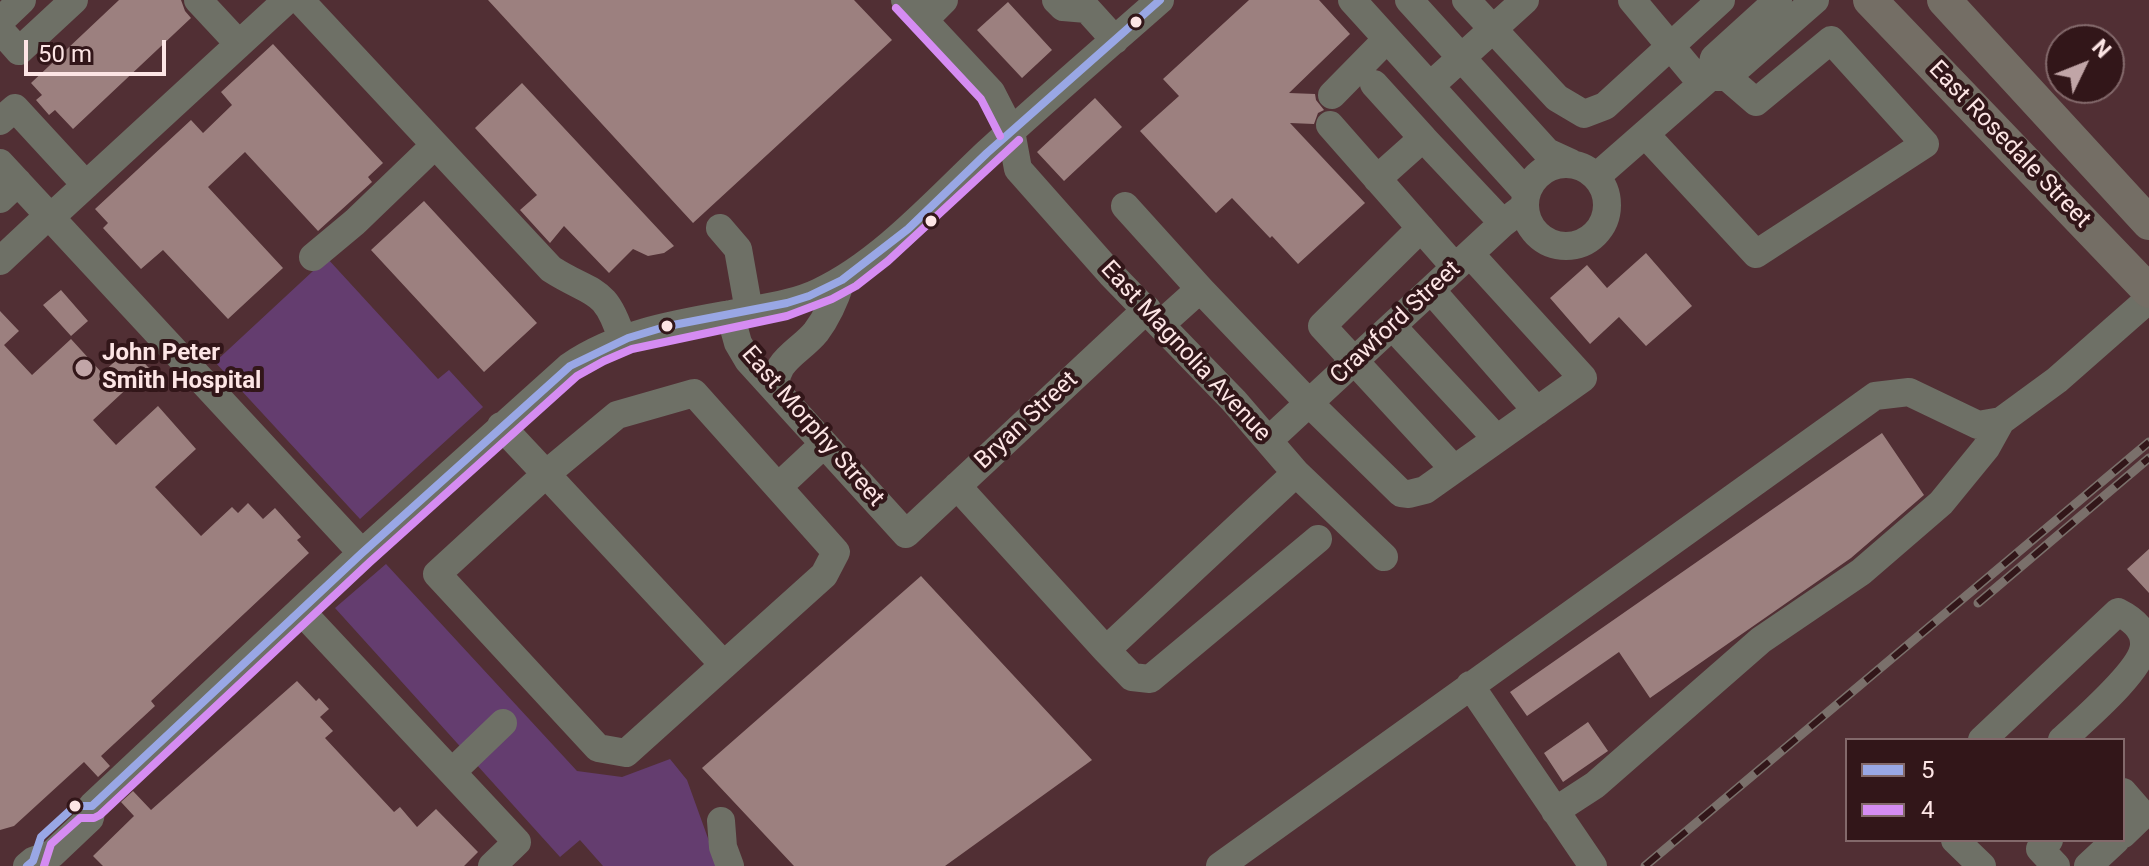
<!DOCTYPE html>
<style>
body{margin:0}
#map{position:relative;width:2149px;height:866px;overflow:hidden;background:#512f34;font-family:Roboto,sans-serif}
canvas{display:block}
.legend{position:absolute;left:1845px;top:738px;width:280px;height:104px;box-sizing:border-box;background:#321619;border:2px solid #83696b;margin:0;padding:10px 14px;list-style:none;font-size:24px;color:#fde5e5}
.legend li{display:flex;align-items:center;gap:16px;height:40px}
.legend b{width:40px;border:2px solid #83696b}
.north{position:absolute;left:2045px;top:24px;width:80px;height:80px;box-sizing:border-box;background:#321619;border:2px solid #83696b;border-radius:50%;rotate:47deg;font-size:22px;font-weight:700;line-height:32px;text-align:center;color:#fde5e5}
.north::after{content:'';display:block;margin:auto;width:28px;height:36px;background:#c1a5a7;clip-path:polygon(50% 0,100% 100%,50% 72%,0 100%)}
.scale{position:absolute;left:24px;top:40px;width:142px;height:36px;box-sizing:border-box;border:4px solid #fde5e5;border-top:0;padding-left:10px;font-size:24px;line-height:28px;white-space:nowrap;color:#fde5e5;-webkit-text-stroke:6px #321619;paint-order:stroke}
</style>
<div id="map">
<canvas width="2149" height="866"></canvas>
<ul class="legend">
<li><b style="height:10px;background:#99a7e5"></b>5</li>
<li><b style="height:10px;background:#d58cf2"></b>4</li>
</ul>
<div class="north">N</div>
<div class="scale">50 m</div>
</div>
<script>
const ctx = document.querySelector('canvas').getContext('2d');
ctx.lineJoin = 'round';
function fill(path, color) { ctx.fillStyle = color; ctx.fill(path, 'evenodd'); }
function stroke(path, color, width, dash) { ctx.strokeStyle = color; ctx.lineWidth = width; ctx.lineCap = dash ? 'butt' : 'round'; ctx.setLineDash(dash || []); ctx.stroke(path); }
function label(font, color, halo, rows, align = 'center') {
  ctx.font = font + ' Roboto,sans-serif'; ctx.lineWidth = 8; ctx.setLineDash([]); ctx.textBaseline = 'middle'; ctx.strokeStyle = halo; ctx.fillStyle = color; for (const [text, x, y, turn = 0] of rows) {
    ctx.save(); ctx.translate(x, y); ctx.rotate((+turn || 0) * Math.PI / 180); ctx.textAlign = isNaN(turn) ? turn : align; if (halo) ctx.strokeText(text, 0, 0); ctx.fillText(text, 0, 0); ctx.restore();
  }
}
const green = new Path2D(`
 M327,258L438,379L449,370L483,407L360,519L215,362Z
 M386,564L577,771L622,777L670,759L687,780L718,866H603L580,840L560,857L335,608Z`);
const building = new Path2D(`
 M119,0H181L185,11L191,18L73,129L55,110L49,115L36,100L42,95L31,83Z
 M488,0H854L892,40L693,223Z
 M1249,0H1319L1350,34L1289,93L1315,94L1316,100L1324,110L1318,113L1314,124L1290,123L1365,203L1298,264L1272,236L1270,238L1232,198L1216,213L1140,131L1179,96L1163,79Z
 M1008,2L1052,50L1022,78L977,30Z
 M273,44L383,163L368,177L372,182L318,231L245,152L208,187L283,268L228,319L163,250L141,269L103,228L108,223L95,209L191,120L203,133L232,105L221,92Z
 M522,83L674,246L664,253L648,256L633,249L609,273L564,226L550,243L520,210L537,195L475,128Z
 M1095,98L1122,127L1064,181L1037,152Z
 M424,201L537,323L484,372L371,250Z
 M1646,253L1692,306L1646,346L1619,317L1590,344L1550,298L1587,265L1607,288Z
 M61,290L88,321L71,336L43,305Z
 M0,311L19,331L4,345L32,375L71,339L102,373L130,348L149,368L93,420L116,445L158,406L196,449L155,487L201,536L232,507L238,513L248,503L263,519L275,508L301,537L297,540L309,553L151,701L155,706L101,756L110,766L98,777L84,762L14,826L0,830Z
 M1882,433L1924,495L1851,558L1650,698L1619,652L1527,716L1510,692Z
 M2149,549V593L2127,569Z
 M921,576L1092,760L945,866H794L702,768Z
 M297,681L316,701L319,698L329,709L320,717L333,731L325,738L394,812L400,807L417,827L436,809L478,852L464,866H103L93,856L134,816L121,802L133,791L151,810Z
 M1588,722L1608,751L1563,782L1544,753Z`);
const minor = new Path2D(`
 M198,0L239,44
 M300,0L551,269C593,296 605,285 622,339
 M905,0L991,92L1011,131L1018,169L1111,274L1234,401L1296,473L1384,557
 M1056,0L1063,7L1087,9L1115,40
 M1352,0L1526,192
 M1409,0L1547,152L1571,163
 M1466,0L1557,98L1584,114L1605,106L1721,0
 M1632,0L1702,84
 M924,20L944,0
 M0,21L22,0
 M0,30L19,51L74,0
 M1711,77H1727L1815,0
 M1374,84L1423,138
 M1430,86L1525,0
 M1332,95L1387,39
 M0,121L15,108L86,185
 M1330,125L1455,267
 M1645,134L1756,254L1925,144L1831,40L1756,102L1727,77
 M0,163L362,553
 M1525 205a41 41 0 1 1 82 0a41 41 0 1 1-82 0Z
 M1597,176L1710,77L1714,58L1778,0
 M1377,179L1423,138L1503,223
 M0,199L18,182
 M1125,206L1200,289
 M50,218L287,0
 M720,228L738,249L749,311
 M1421,228L1322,326L1454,469
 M313,257L355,222L435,145
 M0,261L48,216
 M1431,290L1537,411
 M730,314L738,343L748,360L906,534L1147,309
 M1161,324L1200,289L1309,403L1401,493L1409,494L1425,490L1583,378L1470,254
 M1392,326L1497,439
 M777,392C770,362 800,352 816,332C828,316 835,300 841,281
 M501,426L546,474L437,574L598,748L626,753L824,575L836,552L778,487L824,444
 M1269,440L1503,223L1524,207
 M957,486L1106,650L1296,473
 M301,611L517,842L492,866
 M1106,650L1132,677L1150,679L1318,539
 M724,665L546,474L617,415L694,393L778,487
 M1470,685L1593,866
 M1982,740L2118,612C2130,618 2145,628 2144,645C2143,670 2081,722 2062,740
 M452,772L503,723
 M2123,792L2143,815L2123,834
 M1555,811L1595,785L1761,640L1861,572L1941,503L1986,448L2001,421
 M721,821L723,847L730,866
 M1955,840L1982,866
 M2049,840L2040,849L2056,866
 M27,866L33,861L52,854L90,818L92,806L362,553L570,366C619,333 675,324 731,314C760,308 792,305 819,292C881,263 937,200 987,153C1044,101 1102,51 1160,0
 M1220,866L1875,396L1909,392L1978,425L2001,421L2057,380L2149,299
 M2088,866L2116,840`);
const major = new Path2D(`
 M1870,0L2149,291
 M1944,0L2149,223`);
const rail = new Path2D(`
 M1978,603L2149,458
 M1645,866L2149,442`);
const bus1 = new Path2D(`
 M27,866L33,861L41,837L75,806H92L362,553L570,366L628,338L668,326L787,303L809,296L842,280L908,229L987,153L1160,0`);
const bus2 = new Path2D(`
 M896,8L981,99L1000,136
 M44,866L51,844L80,818H94L100,815L370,562L577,376L604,361L632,349L787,316L832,299L856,286L888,261L1019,140`);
const markers = [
 [1136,22,7,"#fde5e5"],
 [931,221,7,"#fde5e5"],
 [667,326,7,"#fde5e5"],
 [84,368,10,"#c1a5a7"],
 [75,806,7,"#fde5e5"]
];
const streetNames = [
 ["East Rosedale Street",2009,145,46],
 ["Crawford Street",1396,323,-43],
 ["East Magnolia Avenue",1185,352,47],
 ["Bryan Street",1027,421,-43],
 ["East Morphy Street",812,427,49]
];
const poiNames = [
 ["John Peter",102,354],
 ["Smith Hospital",102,382]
];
fill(green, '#643d6f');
fill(building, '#9c807f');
stroke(minor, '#6e7066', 28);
stroke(major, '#746e65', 34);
stroke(rail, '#7a706b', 9);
stroke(rail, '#321619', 6, [18]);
stroke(bus1, '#99a7e5', 8);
stroke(bus2, '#d58cf2', 8);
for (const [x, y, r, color] of markers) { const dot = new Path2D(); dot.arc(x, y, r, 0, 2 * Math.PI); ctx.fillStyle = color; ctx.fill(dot); stroke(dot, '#321619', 3); }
label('24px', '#fde5e5', '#321619', streetNames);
label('bold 24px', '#fde5e5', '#321619', poiNames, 'left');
</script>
